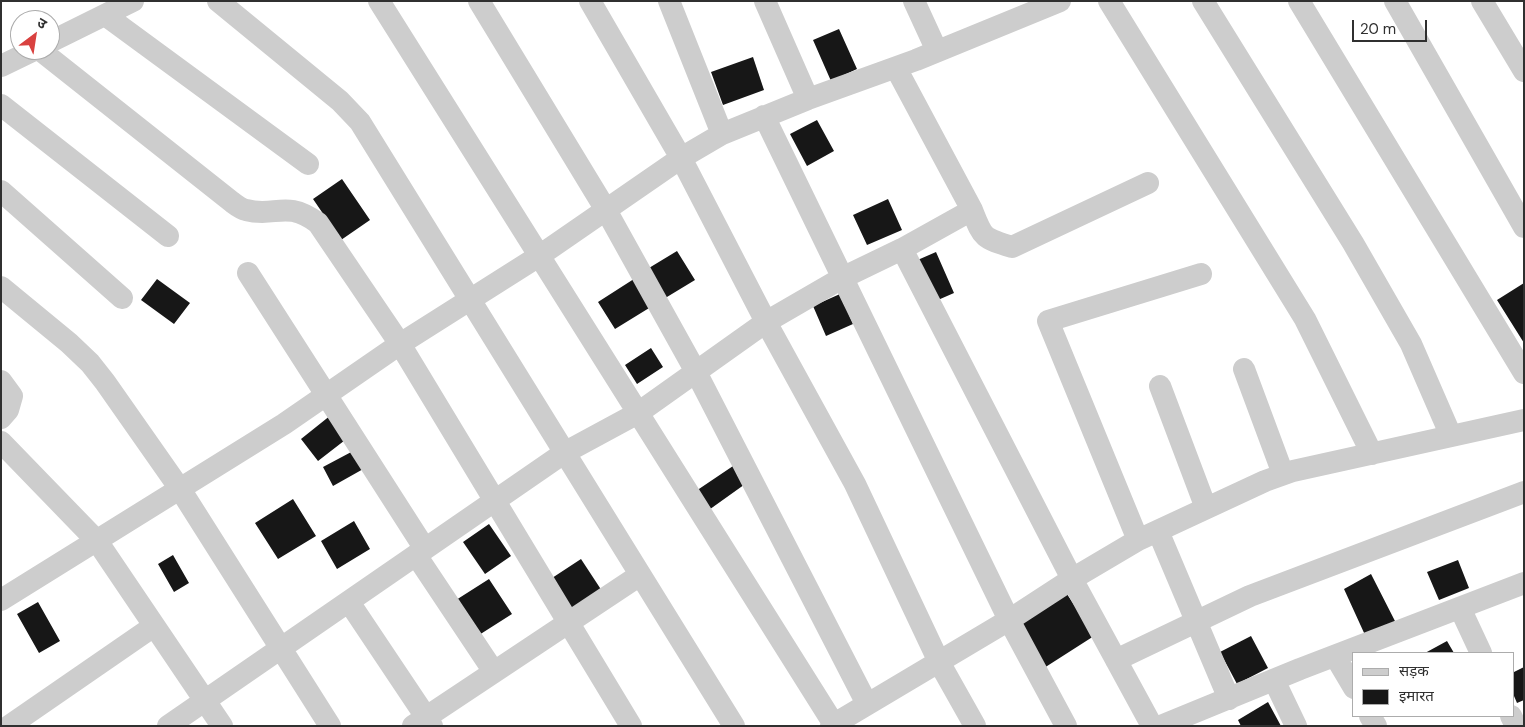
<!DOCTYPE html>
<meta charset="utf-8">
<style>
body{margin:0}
#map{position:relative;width:1525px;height:727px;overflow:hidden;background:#fff;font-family:"DM Sans","Noto Sans Devanagari",sans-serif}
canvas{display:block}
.frame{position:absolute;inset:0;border:2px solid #303030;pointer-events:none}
.legend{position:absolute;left:1352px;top:652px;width:162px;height:65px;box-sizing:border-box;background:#fff;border:1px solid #acacac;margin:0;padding:6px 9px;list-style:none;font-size:15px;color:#303030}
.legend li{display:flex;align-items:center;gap:10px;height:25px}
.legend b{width:25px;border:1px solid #acacac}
.north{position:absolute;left:10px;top:10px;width:50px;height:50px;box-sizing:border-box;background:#fff;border:1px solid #acacac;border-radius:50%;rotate:31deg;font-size:14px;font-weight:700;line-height:20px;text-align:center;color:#303030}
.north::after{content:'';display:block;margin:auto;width:18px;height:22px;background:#d9413f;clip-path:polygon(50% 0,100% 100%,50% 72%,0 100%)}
.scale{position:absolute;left:1352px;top:20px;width:75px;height:22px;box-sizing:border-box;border:2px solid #303030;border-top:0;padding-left:6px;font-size:15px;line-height:18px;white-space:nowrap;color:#303030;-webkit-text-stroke:4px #fff;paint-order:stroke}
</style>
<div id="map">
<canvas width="1525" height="727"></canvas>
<div class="frame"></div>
<ul class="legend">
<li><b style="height:6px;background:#cdcdcd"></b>सड़क</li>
<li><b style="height:14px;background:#171717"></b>इमारत</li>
</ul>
<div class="north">उ</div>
<div class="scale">20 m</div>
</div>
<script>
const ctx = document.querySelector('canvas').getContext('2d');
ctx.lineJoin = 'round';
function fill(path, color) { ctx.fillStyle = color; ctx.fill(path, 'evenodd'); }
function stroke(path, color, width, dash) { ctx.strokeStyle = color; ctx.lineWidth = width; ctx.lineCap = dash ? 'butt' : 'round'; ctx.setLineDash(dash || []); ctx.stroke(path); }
const building = new Path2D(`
 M839,29L857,69L831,81L813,40Z
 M753,57L764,90L723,105L711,72Z
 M817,120L834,151L807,166L790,134Z
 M342,179L370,220L341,240L313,199Z
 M888,199L902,230L867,245L853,215Z
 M677,251L695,280L662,300L644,271Z
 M936,252L954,293L931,303L913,262Z
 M637,277L654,305L615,329L598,302Z
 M157,279L190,303L174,324L141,300Z
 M1524,283V343L1497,300Z
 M840,294L853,324L826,336L813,306Z
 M651,348L663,367L637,384L625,365Z
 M331,415L349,437L318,461L301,439Z
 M355,450L365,468L333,486L323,467Z
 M736,464L748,482L706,512L693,493Z
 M293,499L316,536L278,559L255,523Z
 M354,521L370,549L337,569L321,541Z
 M489,524L511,556L485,574L463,542Z
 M173,555L189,583L174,592L158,564Z
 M581,559L602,591L570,612L549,580Z
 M1458,560L1469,588L1439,600L1427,572Z
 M1371,574L1397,625L1365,635L1344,589Z
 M489,579L512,614L479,635L456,600Z
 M1067,594L1094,636L1044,668L1017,625Z
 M38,602L60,641L39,653L17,614Z
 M1251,636L1268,668L1237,684L1220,652Z
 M1447,641L1454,653H1425Z
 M1524,667V700L1517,703L1514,696V672Z
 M1268,702L1281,726H1241L1238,720Z`);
const minor = new Path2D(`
 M218,1L340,101L360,122L734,726
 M379,1L835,726
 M479,1L606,210L696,372L867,704
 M590,1L681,158L766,322L855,484L939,662L975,726
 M669,1L722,134
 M765,1L808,99
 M914,1L937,51
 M1109,1L1305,319L1372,454
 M1203,1L1353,243L1411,344L1451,436
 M1299,1L1524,373
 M1395,1L1524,227
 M1482,1L1524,71
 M105,15L308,164
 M50,42L133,1
 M40,50L232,202C236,205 241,209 246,210C276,218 285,199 318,223L400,344L631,726
 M1,66L34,50
 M896,68L972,210C983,238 982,238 1012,247L1148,183
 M1,105L168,236
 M764,116L1009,620L1066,726
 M1,191L122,298
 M902,249L1072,579L1152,726
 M248,273L425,549
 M1,287L69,343L90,363L105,382L180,489L330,726
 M1244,369L1283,474
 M1,381L12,396L8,410L1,418
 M1160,386L1206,508
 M1,442L97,541L222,726
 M1158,531L1229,699
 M1138,540L1048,321L1201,274
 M416,555L494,672
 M1,600L284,424L400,344L539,256L681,158L722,134L808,99L916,60L1060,1
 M349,602L432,726
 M1460,608L1481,653
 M1335,656L1354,688
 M1116,660L1250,596L1524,492
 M1274,680L1296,726
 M1370,716L1376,726
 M1511,716L1516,726
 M9,726L154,626
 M168,726L564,453L638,413L766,322L842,278L902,249L972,210
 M413,726L640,575
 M831,726L1009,620L1072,579L1138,540L1265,481L1293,471L1524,420
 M1161,726L1300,669L1524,583`);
fill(building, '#171717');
stroke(minor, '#cdcdcd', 22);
</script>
